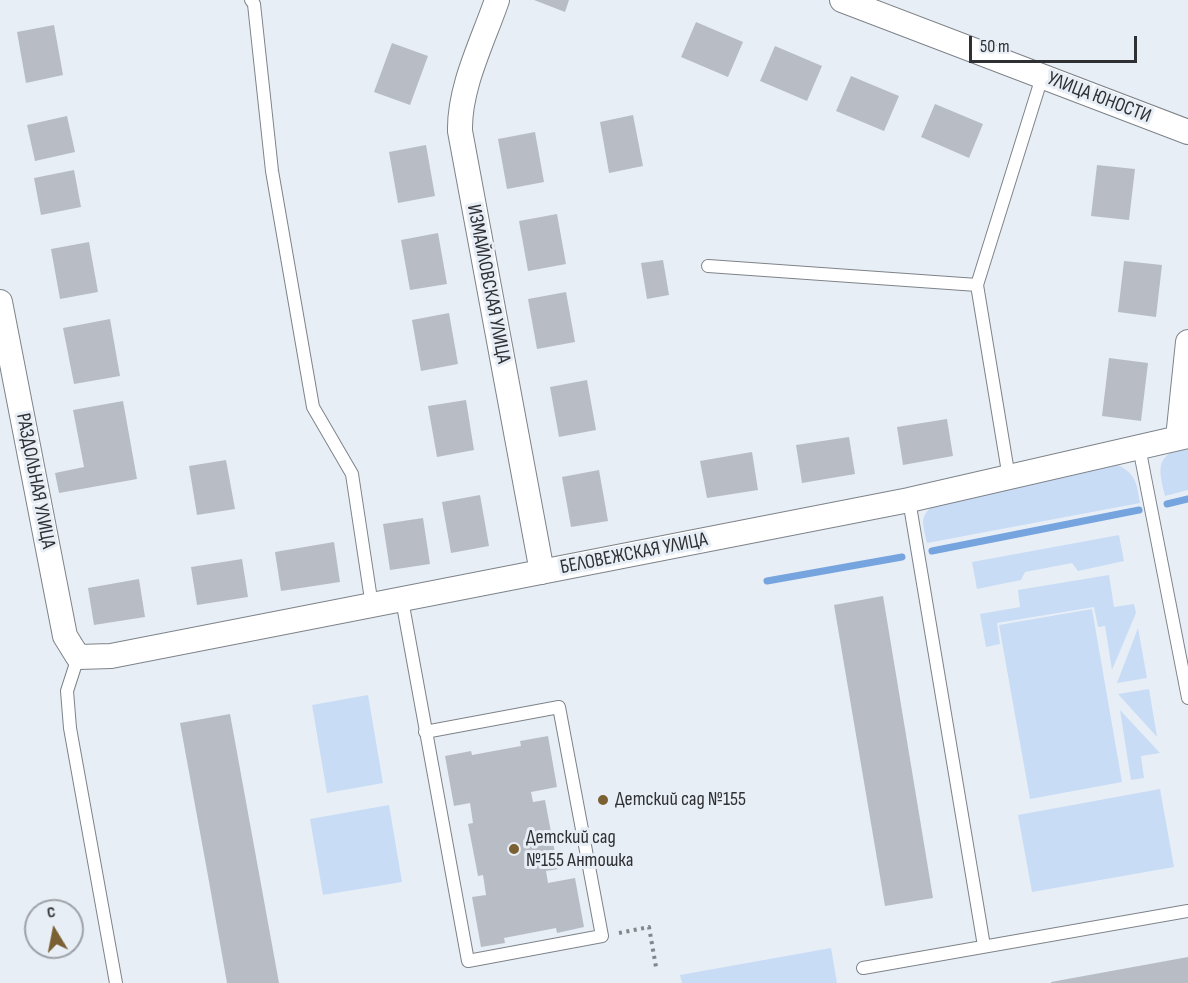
<!DOCTYPE html>
<meta charset="utf-8">
<style>
body{margin:0}
#map{position:relative;width:1188px;height:983px;overflow:hidden;background:#e8eef6;font-family:"Sofia Sans Condensed",sans-serif}
canvas{display:block}
.north{position:absolute;left:24px;top:899px;width:60px;height:60px;box-sizing:border-box;background:#e8eef6;border:2px solid #9ea2a8;border-radius:50%;rotate:350deg;font-size:16px;font-weight:700;line-height:24px;text-align:center;color:#2e3033}
.north::after{content:'';display:block;margin:auto;width:21px;height:27px;background:#7a6032;clip-path:polygon(50% 0,100% 100%,50% 72%,0 100%)}
.scale{position:absolute;left:969px;top:36px;width:168px;height:27px;box-sizing:border-box;border:3px solid #2e3033;border-top:0;padding-left:8px;font-size:18px;line-height:21px;white-space:nowrap;color:#2e3033;-webkit-text-stroke:4px #e8eef6;paint-order:stroke}
</style>
<div id="map">
<canvas width="1188" height="983"></canvas>
<div class="north">С</div>
<div class="scale">50 m</div>
</div>
<script>
const ctx = document.querySelector('canvas').getContext('2d');
ctx.lineJoin = 'round';
function fill(path, color) { ctx.fillStyle = color; ctx.fill(path, 'evenodd'); }
function stroke(path, color, width, dash) { ctx.strokeStyle = color; ctx.lineWidth = width; ctx.lineCap = dash ? 'butt' : 'round'; ctx.setLineDash(dash || []); ctx.stroke(path); }
function label(font, color, halo, rows, align = 'center') {
  ctx.font = font + ' "Sofia Sans Condensed",sans-serif'; ctx.lineWidth = 6; ctx.setLineDash([]); ctx.textBaseline = 'middle'; ctx.strokeStyle = halo; ctx.fillStyle = color; for (const [text, x, y, turn = 0] of rows) {
    ctx.save(); ctx.translate(x, y); ctx.rotate((+turn || 0) * Math.PI / 180); ctx.textAlign = isNaN(turn) ? turn : align; if (halo) ctx.strokeText(text, 0, 0); ctx.fillText(text, 0, 0); ctx.restore();
  }
}
const green = new Path2D(`
 M1188,446V490L1165,496C1158,467 1155,455 1188,446Z
 M1118,465C1136,474 1137,484 1140,503L927,543C923,524 918,514 937,504Z
 M1119,535L1124,561L1078,571L1072,563L1025,572L1021,580L977,589L972,562Z
 M1109,575L1114,607L1134,604L1136,613L1112,670L1105,626L1098,627L1094,607L997,623L1000,644L986,647L980,614L1020,607L1018,590Z
 M1092,609L1122,782L1030,799L999,625Z
 M1138,628L1147,678L1117,683Z
 M1149,689L1157,737L1118,694Z
 M368,695L383,783L327,793L312,705Z
 M1120,710L1160,753L1141,756L1144,778L1131,780Z
 M1160,789L1174,867L1032,892L1018,815Z
 M389,805L402,882L323,895L310,819Z
 M831,948L837,983H682L680,975Z`);
const stream = new Path2D(`
 M1167,504L1188,499
 M932,551L1139,510
 M767,581L902,557`);
const building = new Path2D(`
 M534,0H569L565,12Z
 M696,22L743,42L728,77L681,57Z
 M54,25L63,75L26,83L17,32Z
 M392,43L428,56L410,105L374,92Z
 M775,46L822,66L807,101L760,81Z
 M851,76L899,96L884,131L836,111Z
 M935,104L983,124L969,158L921,137Z
 M633,115L643,166L609,173L600,122Z
 M67,116L75,152L35,161L27,125Z
 M535,132L544,182L507,189L498,139Z
 M426,145L435,196L398,203L389,152Z
 M1097,165L1135,169L1129,220L1091,216Z
 M74,170L81,207L41,215L34,178Z
 M557,214L566,264L528,271L519,221Z
 M438,233L447,284L410,290L401,240Z
 M89,242L98,292L60,299L51,249Z
 M663,260L669,295L647,299L641,263Z
 M1124,261L1162,265L1156,317L1118,312Z
 M566,292L575,342L537,349L528,299Z
 M449,313L458,364L421,371L412,320Z
 M110,319L120,376L74,384L63,328Z
 M1109,358L1148,363L1141,421L1102,416Z
 M587,380L596,430L559,437L550,387Z
 M466,400L474,450L437,457L428,406Z
 M123,401L137,479L59,493L55,473L84,467L73,410Z
 M947,419L953,456L903,465L897,427Z
 M849,437L855,474L802,483L796,445Z
 M752,452L758,490L707,498L700,461Z
 M226,460L235,509L197,515L189,466Z
 M599,470L608,521L571,527L562,477Z
 M480,495L489,546L451,553L442,502Z
 M423,518L430,564L390,570L383,524Z
 M334,542L340,582L281,591L275,552Z
 M242,559L248,597L197,605L191,567Z
 M139,579L145,617L94,625L88,588Z
 M883,596L933,898L885,906L834,605Z
 M230,714L279,983H227L208,876L180,723Z
 M548,736L557,787L531,792L533,802L545,800L558,869L546,871L548,883L575,878L584,927L557,933L556,928L504,938L505,943L481,947L472,897L486,895L483,875L478,876L468,824L473,823L470,803L454,806L445,756L471,751L472,755L521,746L520,741Z
 M1188,957V983H1051V982Z`);
const path = new Path2D(`
 M619,933L649,927L656,967`);
const service = new Path2D(`
 M251,0L254,4L272,171L313,407L352,474L372,606
 M708,266L977,285L1009,478
 M977,285L1042,77
 M1139,447L1188,698
 M909,500L984,946
 M402,600L468,961L602,936L559,707L425,732
 M78,657L67,691L70,728L116,983
 M863,968L1188,911`);
const minor = new Path2D(`
 M497,0C483,41 459,87 460,131L542,572
 M842,0L1188,132
 M0,302L65,636L78,657L111,656L909,500L1188,436
 M1178,438L1188,342`);
const markers = [
 [603,800,6,"#7a6032"],
 [514,849,6,"#7a6032"]
];
const streetNames = [
 ["УЛИЦА ЮНОСТИ",1099,98,21],
 ["ИЗМАЙЛОВСКАЯ УЛИЦА",488,284,79],
 ["РАЗДОЛЬНАЯ УЛИЦА",35,481,79],
 ["БЕЛОВЕЖСКАЯ УЛИЦА",634,554,-11]
];
const poiNames = [
 ["Детский сад №155",615,800],
 ["Детский сад",526,838],
 ["№155 Антошка",526,861]
];
fill(green, '#c8dcf6');
stroke(stream, '#76a4df', 7);
fill(building, '#b8bdc5');
stroke(service, '#7e8389', 14);
stroke(minor, '#7e8389', 26);
stroke(path, '#82868b', 4, [3, 4.5]);
stroke(service, '#fff', 12);
stroke(minor, '#fff', 24);
for (const [x, y, r, color] of markers) { const dot = new Path2D(); dot.arc(x, y, r, 0, 2 * Math.PI); ctx.fillStyle = color; ctx.fill(dot); stroke(dot, '#e8eef6', 2); }
label('20px', '#2e3033', '#e8eef6', streetNames);
label('20px', '#2e3033', '#e8eef6', poiNames, 'left');
</script>
